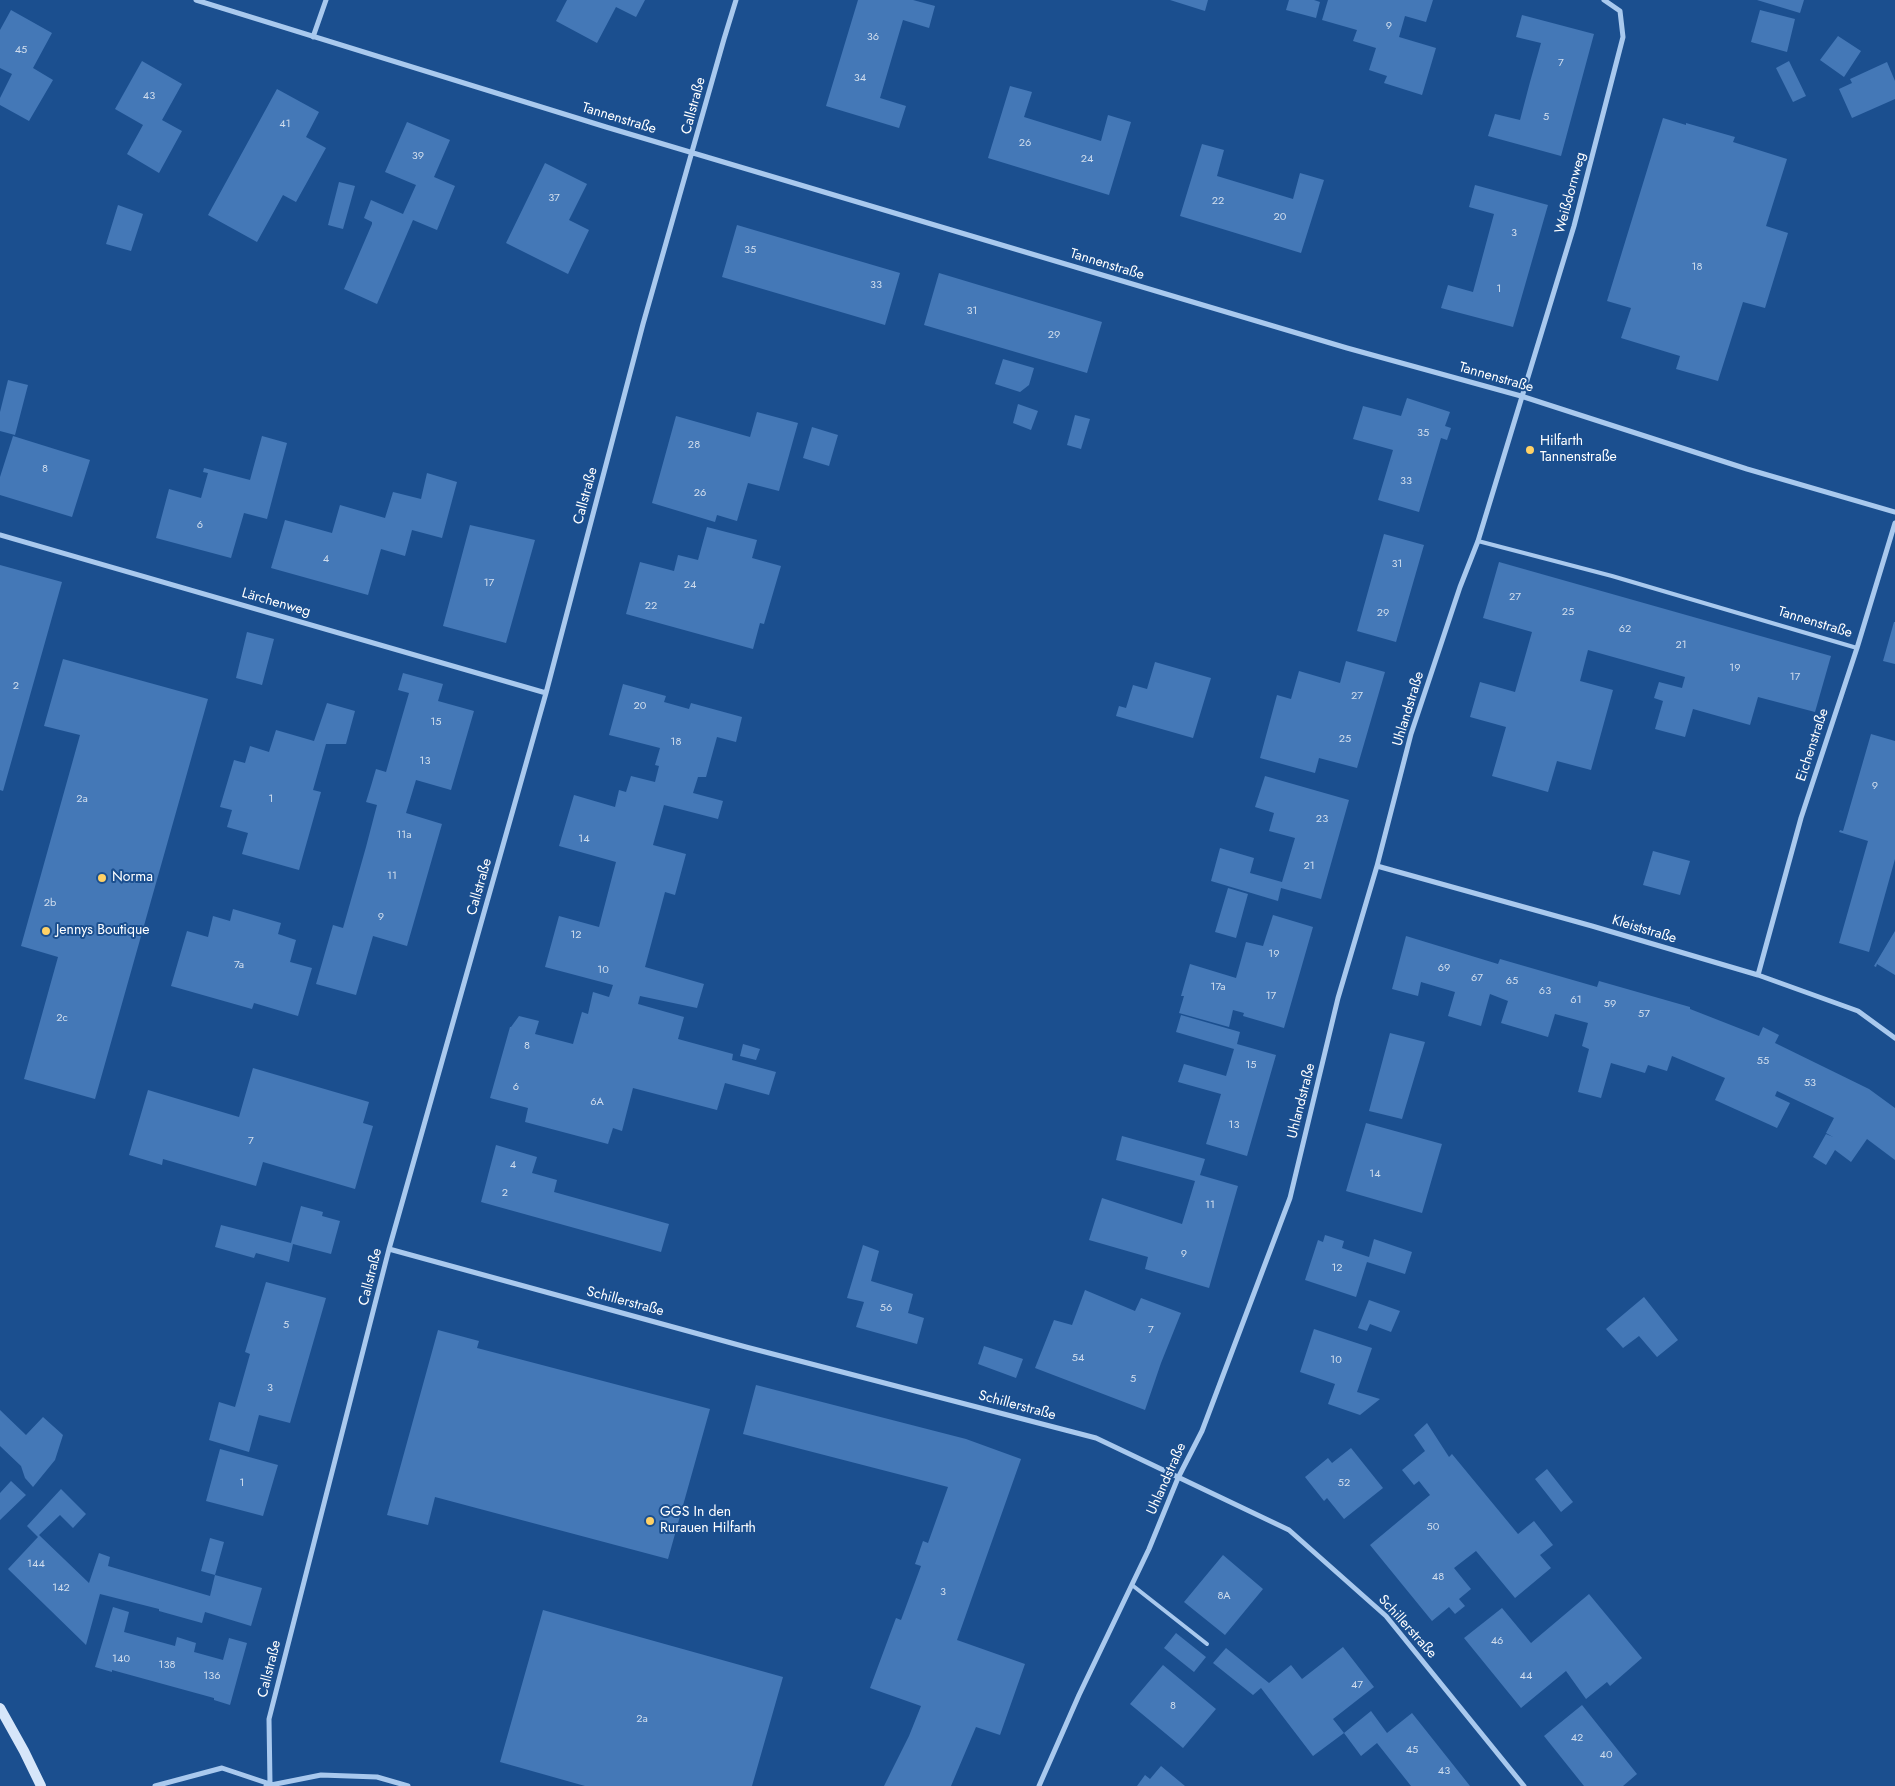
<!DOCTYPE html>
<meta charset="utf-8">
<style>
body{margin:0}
canvas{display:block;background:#1b4f8f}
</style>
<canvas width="1895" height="1786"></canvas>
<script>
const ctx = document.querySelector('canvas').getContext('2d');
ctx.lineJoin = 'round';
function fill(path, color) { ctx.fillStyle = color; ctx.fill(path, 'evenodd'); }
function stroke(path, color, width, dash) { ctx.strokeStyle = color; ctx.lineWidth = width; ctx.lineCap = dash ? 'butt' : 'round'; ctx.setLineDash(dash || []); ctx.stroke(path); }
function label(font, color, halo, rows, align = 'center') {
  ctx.font = font + ' Jost,sans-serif'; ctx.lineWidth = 4; ctx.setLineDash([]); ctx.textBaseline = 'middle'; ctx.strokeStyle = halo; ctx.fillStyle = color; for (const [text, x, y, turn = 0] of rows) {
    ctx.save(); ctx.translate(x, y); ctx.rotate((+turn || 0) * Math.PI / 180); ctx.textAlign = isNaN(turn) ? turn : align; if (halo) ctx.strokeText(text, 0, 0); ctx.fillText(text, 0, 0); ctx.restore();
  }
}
const building = new Path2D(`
 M567,0H645L636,17L616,7L597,43L556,21Z
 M858,0H913L935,6L929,28L903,20L880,98L906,106L899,128L826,106Z
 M1170,0H1208L1205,11Z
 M1289,0H1314L1320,2L1316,18L1286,10Z
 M1328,0H1433L1426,22L1405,16L1399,37L1436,48L1422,95L1384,83L1387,76L1369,70L1376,48L1353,41L1357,30L1322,20Z
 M1757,0H1804L1800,13Z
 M11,10L52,33L33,68L53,80L29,121L0,105V98L12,74L0,68V30Z
 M1760,10L1795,19L1787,52L1751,42Z
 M1522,15L1594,34L1561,156L1488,136L1495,114L1520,120L1530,82L1541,43L1516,37Z
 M1838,36L1861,51L1844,77L1820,60Z
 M142,61L182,84L162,120L182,131L159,173L127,154L143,125L115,109Z
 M1789,61L1806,96L1793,102L1776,68Z
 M1887,62L1895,81V99L1852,118L1839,89L1852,83L1850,79Z
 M1010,86L1032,92L1024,117L1101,141L1108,115L1131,122L1109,195L988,158Z
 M277,89L319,112L306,137L326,148L296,202L283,195L257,242L208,215Z
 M1663,118L1686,125V123L1735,137L1733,142L1787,159L1766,226L1788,233L1765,308L1743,302L1718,381L1676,369L1680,356L1621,338L1631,308L1607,301Z
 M407,122L450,140L434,177L455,186L437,230L413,220L377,304L344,289L372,224V222L364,218L371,200L403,214L416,185L385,172Z
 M1202,144L1224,150L1217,176L1293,199L1300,173L1324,180L1301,253L1180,216Z
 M545,163L587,184L569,220L589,230L568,274L506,243Z
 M339,182L355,186L343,229L328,225Z
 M1475,185L1548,205L1513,327L1441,308L1448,285L1473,292L1494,214L1469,207Z
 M118,205L143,214L131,251L106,244Z
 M737,225L900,273L885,325L722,277Z
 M939,273L1102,322L1087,373L924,325Z
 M1003,359L1034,368L1029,385L1020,392L995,384Z
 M8,380L28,385L15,435L0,431V412Z
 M1407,398L1450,412L1445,426L1451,428L1447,440L1441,438L1419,512L1378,500L1393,450L1353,439L1363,406L1401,416Z
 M1018,404L1038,411L1031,430L1013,423Z
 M757,412L798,423L779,491L748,483L737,521L717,515L715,522L652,503L676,416L750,437Z
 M1075,415L1090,419L1081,449L1067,445Z
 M812,427L838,435L829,466L803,458Z
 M13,436L90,460L72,517L0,495V477Z
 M262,436L287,443L267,519L244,513L231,558L156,538L169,489L201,498L208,473L203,472L204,468L250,480Z
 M427,473L457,482L442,538L412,530L405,556L381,549L368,595L271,568L285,520L332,533L340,505L385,518L393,492L421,499Z
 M470,525L535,540L506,643L443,626Z
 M707,527L757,540L752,558L781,566L764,624L760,623L753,649L626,614L640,562L674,571L678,555L698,560Z
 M1384,534L1424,545L1396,642L1357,631Z
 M1499,562L1831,656L1815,712L1758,697L1750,725L1693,709L1685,737L1655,729L1663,701L1654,698L1659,682L1682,688L1685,677L1588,650L1580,681L1613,690L1591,770L1557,761L1548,792L1492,776L1506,727L1470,717L1480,682L1515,692L1532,632L1483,618Z
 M0,565L62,582L3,791L0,790Z
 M1894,622H1895V664L1883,661Z
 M247,632L274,639L262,685L236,678Z
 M63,659L208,699L95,1099L24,1079L58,957L21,946L80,735L44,726Z
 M1346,661L1385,672L1357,768L1319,758L1315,773L1260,758L1277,695L1291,699L1299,671L1340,683Z
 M1155,662L1211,678L1193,738L1116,716L1119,706L1126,708L1133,685L1147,689Z
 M403,673L443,684L438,701L474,711L451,790L416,780L406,813L442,824L407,946L373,936L356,995L316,984L333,925L343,928L366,847L377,805L366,802L371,786L376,769L386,772L409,693L398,690Z
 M623,684L666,696L664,702L689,709L691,703L742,717L736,742L717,737L706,777H698L693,793L723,801L718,819L664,805L653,845L686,854L675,895L665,892L645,967L704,984L697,1008L640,996L638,1004L684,1017L678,1039L733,1054L732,1060L776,1072L769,1095L725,1083L717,1110L633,1088L622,1131L613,1128L608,1144L525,1122L528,1108L490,1098L510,1027H511L519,1016L539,1021L535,1034L573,1044L582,1012L588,1014L593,992L609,997L613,985L545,967L559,916L599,927L616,862L559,846L574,795L615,807L619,790L626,792L631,776L655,782L659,766L655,765L660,748L609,735Z
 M327,703L355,711L346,744H326L313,790L321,792L299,870L242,854L248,833L227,827L232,810L220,807L234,760L245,763L250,746L269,752L276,730L314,741Z
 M1871,734L1895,741V859L1869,952L1839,943L1868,841L1839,832L1840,830L1843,831Z
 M1265,776L1349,800L1321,899L1281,888L1278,901L1211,881L1220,848L1254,858L1250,873L1282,882L1295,838L1269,831L1274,813L1255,807Z
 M1653,851L1690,861L1680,895L1643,885Z
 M1228,888L1248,894L1236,938L1215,932Z
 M233,909L281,923L278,934L296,940L290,962L312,968L298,1016L254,1003L252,1009L171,986L187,931L208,937L213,916L230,921Z
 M1273,915L1313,927L1284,1028L1243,1016L1244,1013L1233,1010L1229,1027L1179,1013L1184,996H1181L1190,964L1236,978L1246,942L1263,946Z
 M1895,931V975L1877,964L1876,967L1874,966Z
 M1406,936L1498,964L1500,959L1597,987L1599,981L1690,1007V1009L1759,1036L1763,1027L1779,1035L1775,1043L1869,1089L1895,1108V1160L1867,1139L1851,1162L1835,1150L1826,1165L1813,1157L1826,1134L1833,1137L1826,1133L1834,1118L1777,1091L1775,1096L1790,1103L1777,1128L1715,1100L1725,1078L1672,1056L1667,1071L1648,1065L1645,1073L1611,1063L1601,1098L1578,1092L1589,1049L1582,1046L1588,1023L1555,1014L1548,1037L1501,1023L1508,1001L1490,994L1481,1026L1448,1016L1455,992L1421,982L1418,996L1392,989Z
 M1181,1015L1240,1032L1237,1044L1276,1055L1247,1156L1206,1144L1221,1094L1178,1082L1184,1064L1226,1076L1234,1049L1176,1032Z
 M1390,1033L1425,1042L1402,1119L1369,1111Z
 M743,1044L760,1049L756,1060L740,1056Z
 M253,1068L369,1102L363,1123L373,1126L355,1189L263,1162L256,1186L163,1159L162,1165L129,1155L148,1090L239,1117Z
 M1366,1123L1442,1144L1422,1213L1346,1191Z
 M1122,1136L1205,1159L1200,1175L1238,1186L1209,1288L1145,1269L1148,1257L1089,1240L1102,1198L1182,1224L1195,1181L1116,1160Z
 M496,1145L537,1157L532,1173L557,1180L554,1192L669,1224L661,1252L481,1202Z
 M301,1206L323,1212L322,1216L340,1221L331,1254L293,1244L289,1262L256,1253L254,1258L215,1247L221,1225L291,1243Z
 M1325,1235L1344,1241L1342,1248L1369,1257L1374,1239L1412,1252L1405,1274L1367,1262L1356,1297L1305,1280L1318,1240L1323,1242Z
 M863,1245L879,1251L871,1281L913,1294L908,1313L924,1318L917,1344L856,1327L864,1302L847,1298Z
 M266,1282L326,1298L290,1423L259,1415L249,1452L209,1440L219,1402L235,1407L250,1354L245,1352Z
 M1085,1290L1135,1311L1141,1298L1181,1313L1161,1363L1145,1410L1035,1368L1054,1320L1072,1325Z
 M1644,1297L1678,1340L1657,1357L1639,1336L1623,1348L1606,1329Z
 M1369,1300L1400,1311L1391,1332L1370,1324L1367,1331L1358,1328Z
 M1314,1329L1372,1348L1357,1392L1380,1399L1360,1415L1328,1404L1335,1384L1300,1372Z
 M438,1330L479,1341L477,1348L710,1409L668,1559L435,1497L428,1525L387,1515Z
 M984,1346L1023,1359L1016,1378L978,1364Z
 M756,1385L966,1439L1021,1459L957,1640L1025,1664L1000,1735L976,1727L951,1786H884L909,1736L921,1706L870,1688L896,1618L901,1620L921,1566L915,1564L923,1541L928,1543L948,1487L743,1434Z
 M0,1410L26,1435L43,1417L63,1435L55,1460L33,1487L25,1478L21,1466L0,1446Z
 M1427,1423L1449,1457L1452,1454L1518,1534L1534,1521L1553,1545L1540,1555L1551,1568L1515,1598L1476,1551L1454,1568L1471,1589L1459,1599L1465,1606L1455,1614L1449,1607L1432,1621L1370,1545L1430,1495L1419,1481L1414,1485L1402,1470L1425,1451L1414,1435Z
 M1351,1448L1383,1488L1344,1519L1327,1498L1324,1501L1305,1477L1328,1458L1332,1463Z
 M220,1449L278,1465L263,1516L206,1501Z
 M1547,1469L1573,1502L1561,1512L1535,1479Z
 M11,1481L26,1495L0,1520V1493Z
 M61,1489L86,1514L73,1528L60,1515L39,1535L89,1583L99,1553L110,1557L108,1566L210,1596L215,1575L262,1588L251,1626L205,1612L202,1623L159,1611V1609L100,1594L86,1645L8,1569L38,1537L27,1526Z
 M210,1538L224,1542L215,1575L201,1571Z
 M1223,1555L1263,1589L1225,1635L1184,1602Z
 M1589,1594L1642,1658L1610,1686L1607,1682L1586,1699L1566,1671L1521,1708L1464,1638L1502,1608L1531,1643Z
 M113,1607L129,1612L124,1632L175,1646L177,1637L196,1643L194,1652L223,1660L229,1638L247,1643L230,1705L214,1700V1698L112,1670V1672L95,1667Z
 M543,1610L783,1677L752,1786H585L500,1762Z
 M1176,1633L1206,1657L1194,1672L1164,1648Z
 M1343,1647L1374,1687L1333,1719L1344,1733L1313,1756L1261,1688L1253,1695L1213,1663L1226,1648L1269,1683L1291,1665L1302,1679Z
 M1163,1665L1216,1709L1183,1748L1130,1704Z
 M1582,1705L1637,1774L1623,1786H1584L1544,1736Z
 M1371,1711L1387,1733L1412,1713L1470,1786H1411L1377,1743L1361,1756L1344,1733Z
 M1161,1766L1185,1786H1137L1145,1775L1150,1779Z`);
const lane = new Path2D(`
 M1478,541L1612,576L1857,648
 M1132,1585L1207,1644`);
const street = new Path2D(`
 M196,0L606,127L1347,348L1521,396L1747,469L1895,512
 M313,37L326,0
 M0,535L546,693
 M1377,866L1592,926L1758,975L1858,1011L1895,1038
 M1758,975L1801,818L1857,648L1895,523
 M389,1249L746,1347L1096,1438L1289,1530L1386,1616L1524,1786
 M270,1784L269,1719L389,1249L546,693L643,324L724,39L736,0
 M155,1786L222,1768L270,1784
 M266,1786L321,1775L377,1777L408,1786
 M1039,1786L1079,1695L1149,1549L1178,1478L1202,1431L1290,1198L1338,998L1377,866L1411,734L1460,587L1478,541L1574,226L1623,37L1620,11L1604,0`);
const secondary = new Path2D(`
 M0,1708L24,1751L41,1786`);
const markers = [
 [1530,450,5,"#ffd166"],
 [102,878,5,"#ffd166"],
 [46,931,5,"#ffd166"],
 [650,1521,5,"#ffd166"]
];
const numberNames = [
 ["9",1389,26],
 ["36",873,37],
 ["45",21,50],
 ["7",1561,63],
 ["34",860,78],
 ["43",149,96],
 ["5",1546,117],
 ["41",285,124],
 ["26",1025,143],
 ["39",418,156],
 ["24",1087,159],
 ["37",554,198],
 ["22",1218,201],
 ["20",1280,217],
 ["3",1514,233],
 ["35",750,250],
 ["18",1697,267],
 ["33",876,285],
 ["1",1499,289],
 ["31",972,311],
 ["29",1054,335],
 ["35",1423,433],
 ["28",694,445],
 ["8",45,469],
 ["33",1406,481],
 ["26",700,493],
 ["6",200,525],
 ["4",326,559],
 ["31",1397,564],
 ["17",489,583],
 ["24",690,585],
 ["27",1515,597],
 ["22",651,606],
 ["25",1568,612],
 ["29",1383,613],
 ["62",1625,629],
 ["21",1681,645],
 ["19",1735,668],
 ["17",1795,677],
 ["2",16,686],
 ["27",1357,696],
 ["20",640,706],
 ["15",436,722],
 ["25",1345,739],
 ["18",676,742],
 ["13",425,761],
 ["9",1875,786],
 ["2a",82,799],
 ["1",271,799],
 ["23",1322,819],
 ["11a",404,835],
 ["14",584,839],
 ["21",1309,866],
 ["11",392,876],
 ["2b",50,903],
 ["9",381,917],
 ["12",576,935],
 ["19",1274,954],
 ["7a",239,965],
 ["69",1444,968],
 ["10",603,970],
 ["67",1477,978],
 ["65",1512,981],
 ["17a",1218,987],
 ["63",1545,991],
 ["17",1271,996],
 ["61",1576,1000],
 ["59",1610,1004],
 ["57",1644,1014],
 ["2c",62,1018],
 ["8",527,1046],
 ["55",1763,1061],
 ["15",1251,1065],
 ["53",1810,1083],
 ["6",516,1087],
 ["6A",597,1102],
 ["13",1234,1125],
 ["7",251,1141],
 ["4",513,1165],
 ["14",1375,1174],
 ["2",505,1193],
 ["11",1210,1205],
 ["9",1184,1254],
 ["12",1337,1268],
 ["56",886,1308],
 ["5",286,1325],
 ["7",1151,1330],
 ["54",1078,1358],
 ["10",1336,1360],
 ["5",1133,1379],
 ["3",270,1388],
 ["1",242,1483],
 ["52",1344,1483],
 ["50",1433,1527],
 ["144",36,1564],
 ["48",1438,1577],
 ["142",61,1588],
 ["3",943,1592],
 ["8A",1224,1596],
 ["46",1497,1641],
 ["140",121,1659],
 ["138",167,1665],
 ["136",212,1676],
 ["44",1526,1676],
 ["47",1357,1685],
 ["8",1173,1706],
 ["2a",642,1719],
 ["42",1577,1738],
 ["45",1412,1750],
 ["40",1606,1755],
 ["43",1444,1771]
];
const streetNames = [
 ["Callstraße",694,106,-75],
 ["Tannenstraße",619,119,17],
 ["Weißdornweg",1571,193,-75],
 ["Tannenstraße",1107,265,17],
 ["Tannenstraße",1496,378,16],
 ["Callstraße",586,496,-75],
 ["Lärchenweg",276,603,16],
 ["Tannenstraße",1815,623,17],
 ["Uhlandstraße",1409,709,-73],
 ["Eichenstraße",1813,745,-72],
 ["Callstraße",480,887,-74],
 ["Kleiststraße",1644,930,17],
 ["Uhlandstraße",1302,1101,-76],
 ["Callstraße",371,1277,-76],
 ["Schillerstraße",625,1302,15],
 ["Schillerstraße",1017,1406,15],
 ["Uhlandstraße",1167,1479,-66],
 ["Schillerstraße",1407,1627,48],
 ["Callstraße",270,1669,-76]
];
const poiNames = [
 ["Hilfarth",1540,442],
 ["Tannenstraße",1540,458],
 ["Norma",112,878],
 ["Jennys Boutique",56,931],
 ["GGS In den",660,1513],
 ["Rurauen Hilfarth",660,1529]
];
fill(building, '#4478b7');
stroke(lane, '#a9c9ee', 4);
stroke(street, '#a9c9ee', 5);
stroke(secondary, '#d6e6fa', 10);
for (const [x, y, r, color] of markers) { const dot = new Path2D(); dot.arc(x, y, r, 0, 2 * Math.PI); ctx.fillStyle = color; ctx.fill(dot); stroke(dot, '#1b4f8f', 2); }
label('11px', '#d0dded', null, numberNames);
label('14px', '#fff', '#1b4f8f', streetNames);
label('14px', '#fff', '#1b4f8f', poiNames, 'left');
</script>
